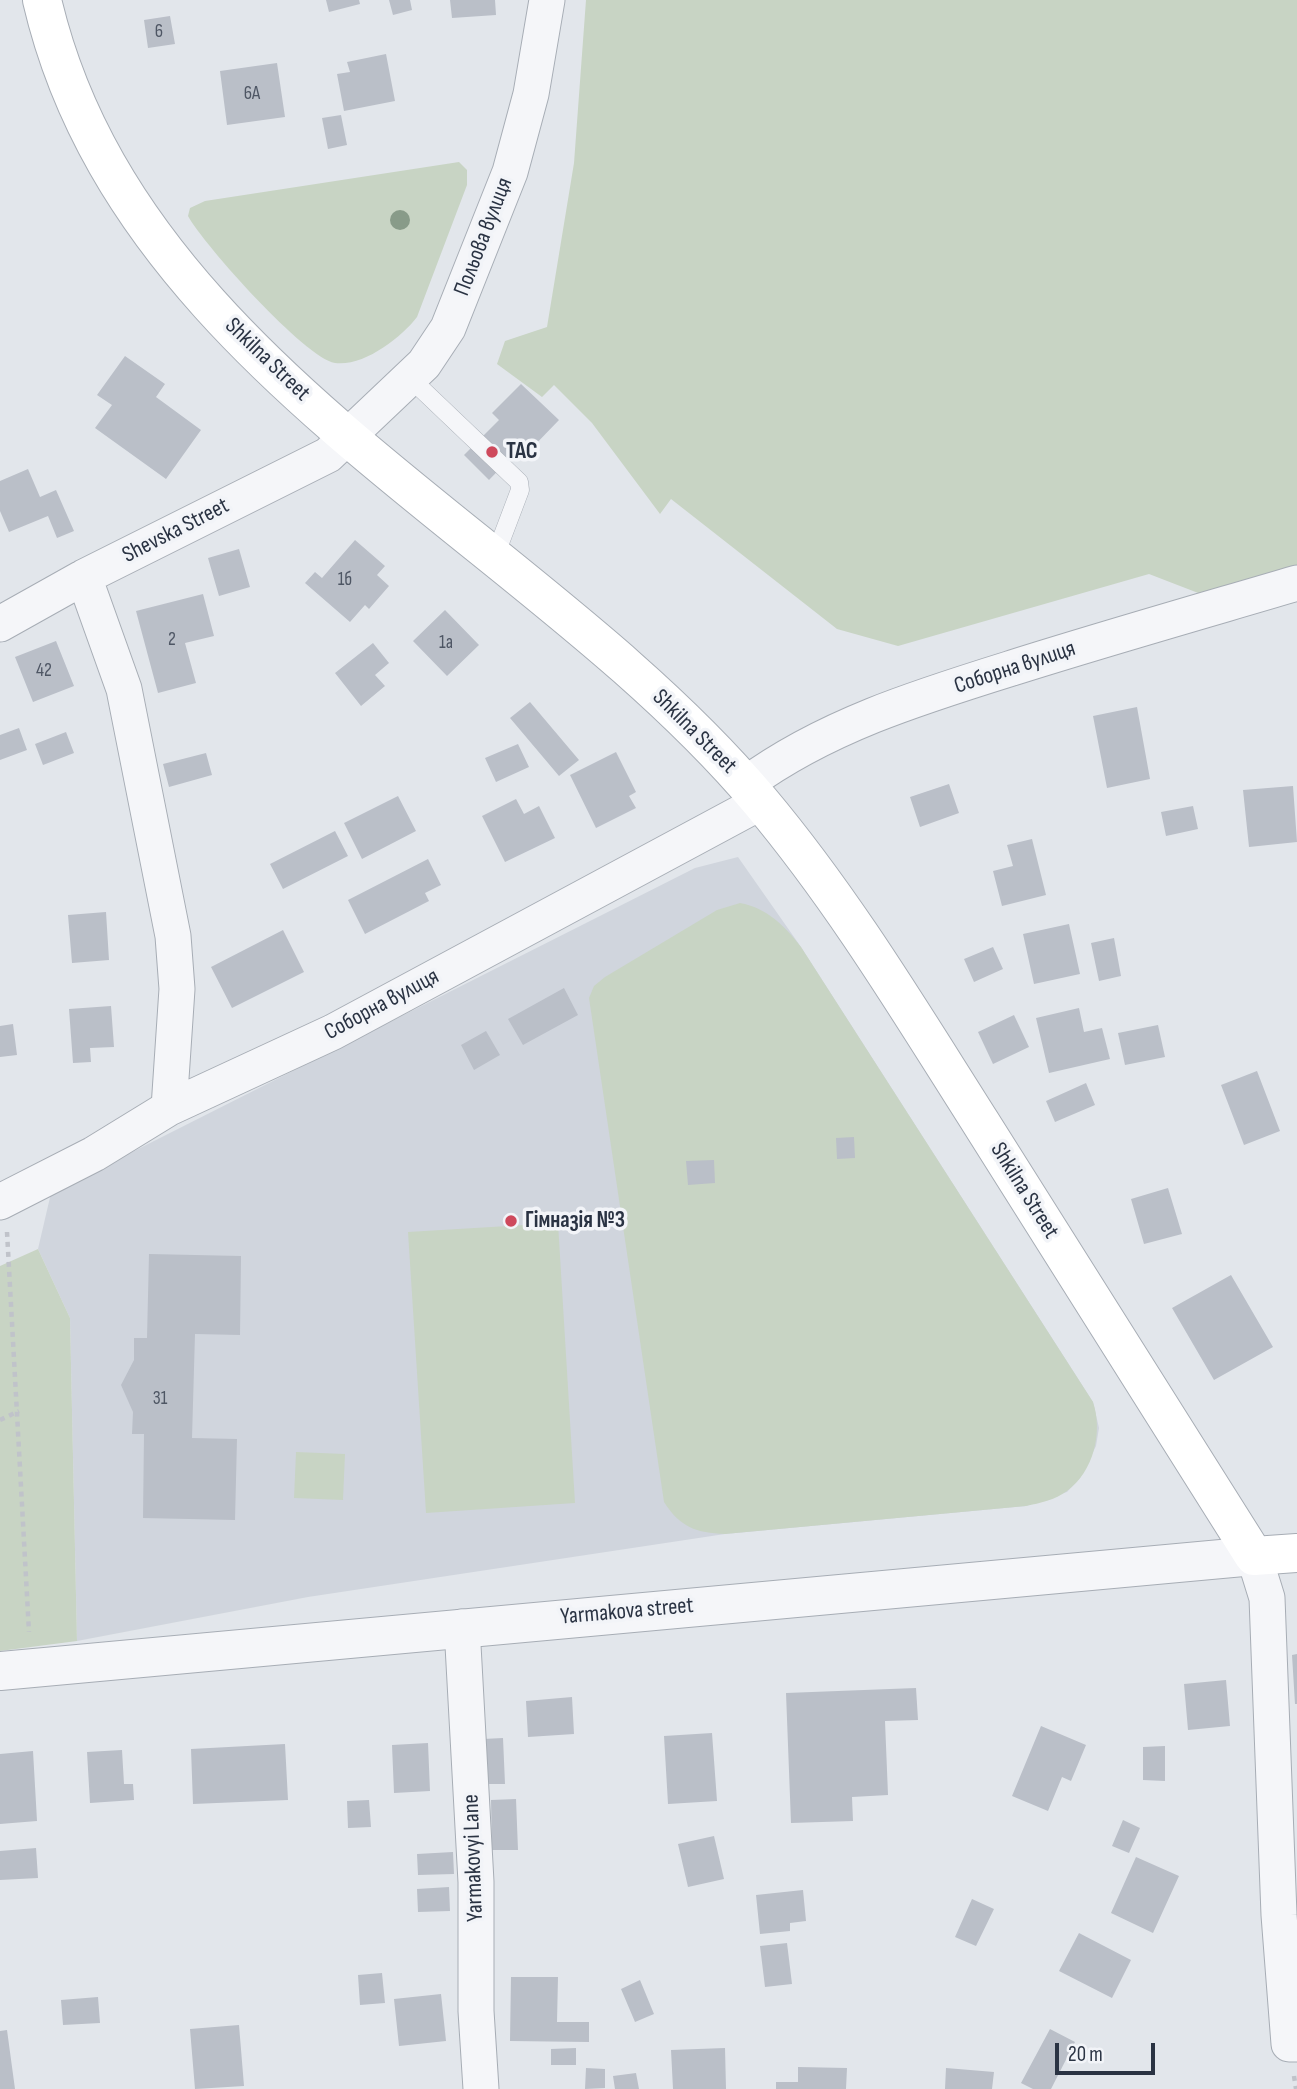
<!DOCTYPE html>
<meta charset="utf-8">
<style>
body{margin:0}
#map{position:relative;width:1297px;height:2089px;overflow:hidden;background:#e2e6eb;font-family:"Sofia Sans Condensed",sans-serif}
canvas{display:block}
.scale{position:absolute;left:1055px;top:2043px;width:100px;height:32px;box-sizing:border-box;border:4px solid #2a3343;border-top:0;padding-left:9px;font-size:21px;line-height:24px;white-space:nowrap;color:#2a3343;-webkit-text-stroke:5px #f2f4f8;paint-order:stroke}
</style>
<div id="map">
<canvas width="1297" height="2089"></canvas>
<div class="scale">20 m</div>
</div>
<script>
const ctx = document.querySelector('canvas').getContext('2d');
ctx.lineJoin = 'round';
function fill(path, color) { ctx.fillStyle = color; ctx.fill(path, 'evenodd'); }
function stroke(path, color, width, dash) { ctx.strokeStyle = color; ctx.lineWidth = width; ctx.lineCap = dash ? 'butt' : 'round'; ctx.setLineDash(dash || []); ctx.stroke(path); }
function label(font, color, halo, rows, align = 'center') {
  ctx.font = font + ' "Sofia Sans Condensed",sans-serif'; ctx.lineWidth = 7; ctx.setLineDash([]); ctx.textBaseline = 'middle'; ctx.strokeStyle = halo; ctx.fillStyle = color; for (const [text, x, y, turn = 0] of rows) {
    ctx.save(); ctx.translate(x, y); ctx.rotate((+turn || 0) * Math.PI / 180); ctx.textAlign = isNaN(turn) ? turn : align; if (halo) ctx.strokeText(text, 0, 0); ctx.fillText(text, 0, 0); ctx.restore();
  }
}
const built = new Path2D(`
 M738,857L801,947L1093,1402L1099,1428L1096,1446L1080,1478L1067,1492L1026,1506L725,1534L308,1597L77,1641L70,1318L38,1249L51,1193L695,868Z`);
const green = new Path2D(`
 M586,0H1297V567L1206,596L1149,574L898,646L837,629L671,499L660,514L592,423L554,385L542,397L497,364L505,341L547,327L574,163Z
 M459,162L467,170V185L417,317C401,338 363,367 335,363C305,358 204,245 188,216L190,208L205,201Z
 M740,903C767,908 785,926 801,947L1093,1402C1103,1432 1094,1471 1067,1491C1055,1500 1040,1503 1026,1506L725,1534C696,1533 680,1527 664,1502L589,998L594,986L605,977L717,910Z
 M558,1223L575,1503L426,1513L408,1232Z
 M38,1249L70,1318L77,1641L0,1651V1266Z
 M296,1452L345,1454L343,1500L294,1498Z`);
const building = new Path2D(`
 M326,0H359L360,4L329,12Z
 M389,0H410L412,10L393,15Z
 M450,0H495L496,15L452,18Z
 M170,16L175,44L148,48L144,20Z
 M386,54L395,101L344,111L337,74L350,72L347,62Z
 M277,63L285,117L227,125L220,71Z
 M341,115L347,145L328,149L322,118Z
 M125,356L165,384L156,397L201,430L166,479L95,428L112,405L97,395Z
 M521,384L559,420L530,450L524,444L489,480L464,455L499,420L492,413Z
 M28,469L40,497L56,490L74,531L57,538L48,516L9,532L0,511V481Z
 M355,540L385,566L377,575L389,586L369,609L365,605L350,622L305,583L315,572L322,578Z
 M239,549L250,587L219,596L208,558Z
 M203,594L214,636L185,643L196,683L158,693L136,611Z
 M445,610L479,645L447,676L413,641Z
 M56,641L74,686L33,702L15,657Z
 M373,643L389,663L375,675L385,686L361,706L335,673Z
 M530,702L579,760L559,776L510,718Z
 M1137,707L1150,779L1107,788L1093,716Z
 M19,728L27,750L0,760V735Z
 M66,732L74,753L43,765L35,744Z
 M518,744L529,767L496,782L485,758Z
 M616,752L636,792L629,796L636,808L596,828L570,775Z
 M206,753L212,775L169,787L163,764Z
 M949,784L959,813L920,827L910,797Z
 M1293,786L1297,842L1249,847L1243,790Z
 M398,796L416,831L362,859L344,823Z
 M516,799L524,814L539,806L555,838L505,862L482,816Z
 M1193,806L1198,829L1166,836L1161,812Z
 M335,831L348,856L283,889L270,864Z
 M1032,839L1046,895L1002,906L993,871L1013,866L1007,845Z
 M428,859L441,885L425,893L429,901L365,934L348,900Z
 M106,912L109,960L72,963L68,915Z
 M1069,924L1080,974L1034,984L1023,934Z
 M283,930L304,972L232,1008L211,967Z
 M1114,938L1121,976L1099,981L1091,943Z
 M993,947L1003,969L974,982L964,959Z
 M564,988L578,1015L523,1045L508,1019Z
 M111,1006L114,1047L90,1048L91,1062L73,1063L69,1009Z
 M1079,1008L1084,1032L1102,1028L1110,1059L1049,1073L1036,1018Z
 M1014,1015L1029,1047L993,1064L978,1032Z
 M13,1024L17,1055L0,1057V1026Z
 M1158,1025L1165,1057L1125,1065L1118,1033Z
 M486,1031L500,1055L474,1070L461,1045Z
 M1257,1071L1280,1131L1244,1145L1221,1085Z
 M1086,1083L1095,1105L1055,1122L1046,1101Z
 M854,1137L855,1158L837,1159L836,1138Z
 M714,1160L715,1183L688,1185L686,1161Z
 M1168,1188L1182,1234L1144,1244L1131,1199Z
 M149,1254L241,1256L240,1335L195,1334L192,1438L237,1439L235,1520L143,1518L144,1434H132L133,1412L121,1385L134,1360V1338H147Z
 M1231,1275L1273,1347L1214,1380L1172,1308Z
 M1297,1654V1704H1295L1292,1655Z
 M1226,1680L1230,1726L1188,1730L1184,1684Z
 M916,1688L918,1720L885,1721L888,1795L852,1797L853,1821L791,1823L786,1693Z
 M572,1697L574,1734L528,1737L526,1701Z
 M1041,1726L1086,1745L1071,1781L1062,1777L1048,1811L1012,1796Z
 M712,1733L717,1801L668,1804L664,1736Z
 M503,1738L505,1784H485L483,1739Z
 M428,1743L430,1791L394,1793L392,1745Z
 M285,1744L288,1800L193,1804L191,1749Z
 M1165,1746V1781L1143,1780V1747Z
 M122,1750L124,1784H133L134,1800L90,1803L87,1752Z
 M33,1751L37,1821L0,1824V1754Z
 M516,1799L518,1850H492L491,1800Z
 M369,1800L371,1827L348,1828L347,1801Z
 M1123,1820L1140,1828L1129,1853L1112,1846Z
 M714,1836L724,1879L688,1887L678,1844Z
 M36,1848L38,1878L0,1880V1851Z
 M453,1852L454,1874L418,1875L417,1854Z
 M1136,1857L1179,1876L1153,1933L1111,1913Z
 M449,1887L450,1911L418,1912L417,1889Z
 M803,1890L806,1921L790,1923V1931L760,1934L756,1895Z
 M972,1899L994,1909L976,1946L955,1937Z
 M1079,1933L1131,1960L1112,1998L1059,1971Z
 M787,1943L792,1984L765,1987L760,1946Z
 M382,1973L385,2003L360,2005L358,1975Z
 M511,1977H558L557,2022H589V2042L510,2041Z
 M640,1980L654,2014L635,2022L621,1989Z
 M441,1994L446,2041L399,2046L394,1999Z
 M98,1997L100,2023L63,2025L61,2000Z
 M239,2025L244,2086L195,2089L190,2029Z
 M1050,2029L1075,2042L1051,2089H1033L1021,2083Z
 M7,2030L15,2089H0V2031Z
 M576,2048V2065H551V2049Z
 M725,2048L726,2089H673L671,2050Z
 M798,2067L847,2068L846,2089H776V2082H798Z
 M586,2068L605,2069V2088L585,2089Z
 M946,2068L994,2072L992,2089H945Z
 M636,2073L639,2089H615L613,2076Z`);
const path = new Path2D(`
 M7,1232L29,1632
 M0,1420L19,1411
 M1294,2076L1296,2089`);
const service = new Path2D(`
 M411,379L519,482L520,490L495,556`);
const minor = new Path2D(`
 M84,577L124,689L173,936L177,989L169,1108
 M0,624L84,577L328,455L424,364L448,328L510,172L531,94L547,0
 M746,784C825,726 919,697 1012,668C1107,638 1202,611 1297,583
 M0,1202L94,1154L169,1108L333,1032L761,802
 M1254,1556L1267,1598L1279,1915L1289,2044H1297
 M462,1627L476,1882V2011L481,2089`);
const tertiary = new Path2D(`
 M0,1671L1254,1556`);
const secondary = new Path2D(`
 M42,0C128,368 533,531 760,801C844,901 911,1013 981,1123C1072,1268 1163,1412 1254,1556L1297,1553`);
const trees = [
 [400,220]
];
const markers = [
 [492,452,7,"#ce495c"],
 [511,1221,7,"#ce495c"]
];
const numberNames = [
 ["6",159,32],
 ["6А",252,94],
 ["1б",345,580],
 ["2",172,640],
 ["1а",446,643],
 ["42",44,671],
 ["31",160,1399]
];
const streetNames = [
 ["Польова вулиця",484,237,-69],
 ["Shkilna Street",267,360,44],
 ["Shevska Street",176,531,-27],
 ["Соборна вулиця",1015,668,-18],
 ["Shkilna Street",694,732,45],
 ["Соборна вулиця",382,1005,-28],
 ["Shkilna Street",1024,1191,58],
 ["Yarmakova street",627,1612,-5],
 ["Yarmakovyi Lane",474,1858,-92]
];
const poiNames = [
 ["ТАС",506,452],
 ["Гімназія №3",525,1221]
];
fill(built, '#d0d5dd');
fill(green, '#c8d4c4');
fill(building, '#babfc8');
stroke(service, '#a7adb5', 19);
stroke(minor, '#a7adb5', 37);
stroke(tertiary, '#a7adb5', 40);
stroke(secondary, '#a7adb5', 40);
stroke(path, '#c0c3ca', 4.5, [5, 5]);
stroke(service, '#f5f6f9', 18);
stroke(minor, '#f5f6f9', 35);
stroke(tertiary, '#f5f6f9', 38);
stroke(secondary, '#fff', 38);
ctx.fillStyle = '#889b89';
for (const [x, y] of trees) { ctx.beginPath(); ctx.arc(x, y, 10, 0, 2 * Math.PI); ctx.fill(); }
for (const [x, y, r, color] of markers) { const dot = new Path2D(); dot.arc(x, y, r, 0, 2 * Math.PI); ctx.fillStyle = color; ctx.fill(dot); stroke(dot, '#f2f4f8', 2.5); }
label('19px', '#4e5664', null, numberNames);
label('23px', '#2a3343', '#f2f4f8', streetNames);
label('bold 23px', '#2a3343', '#f2f4f8', poiNames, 'left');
</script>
